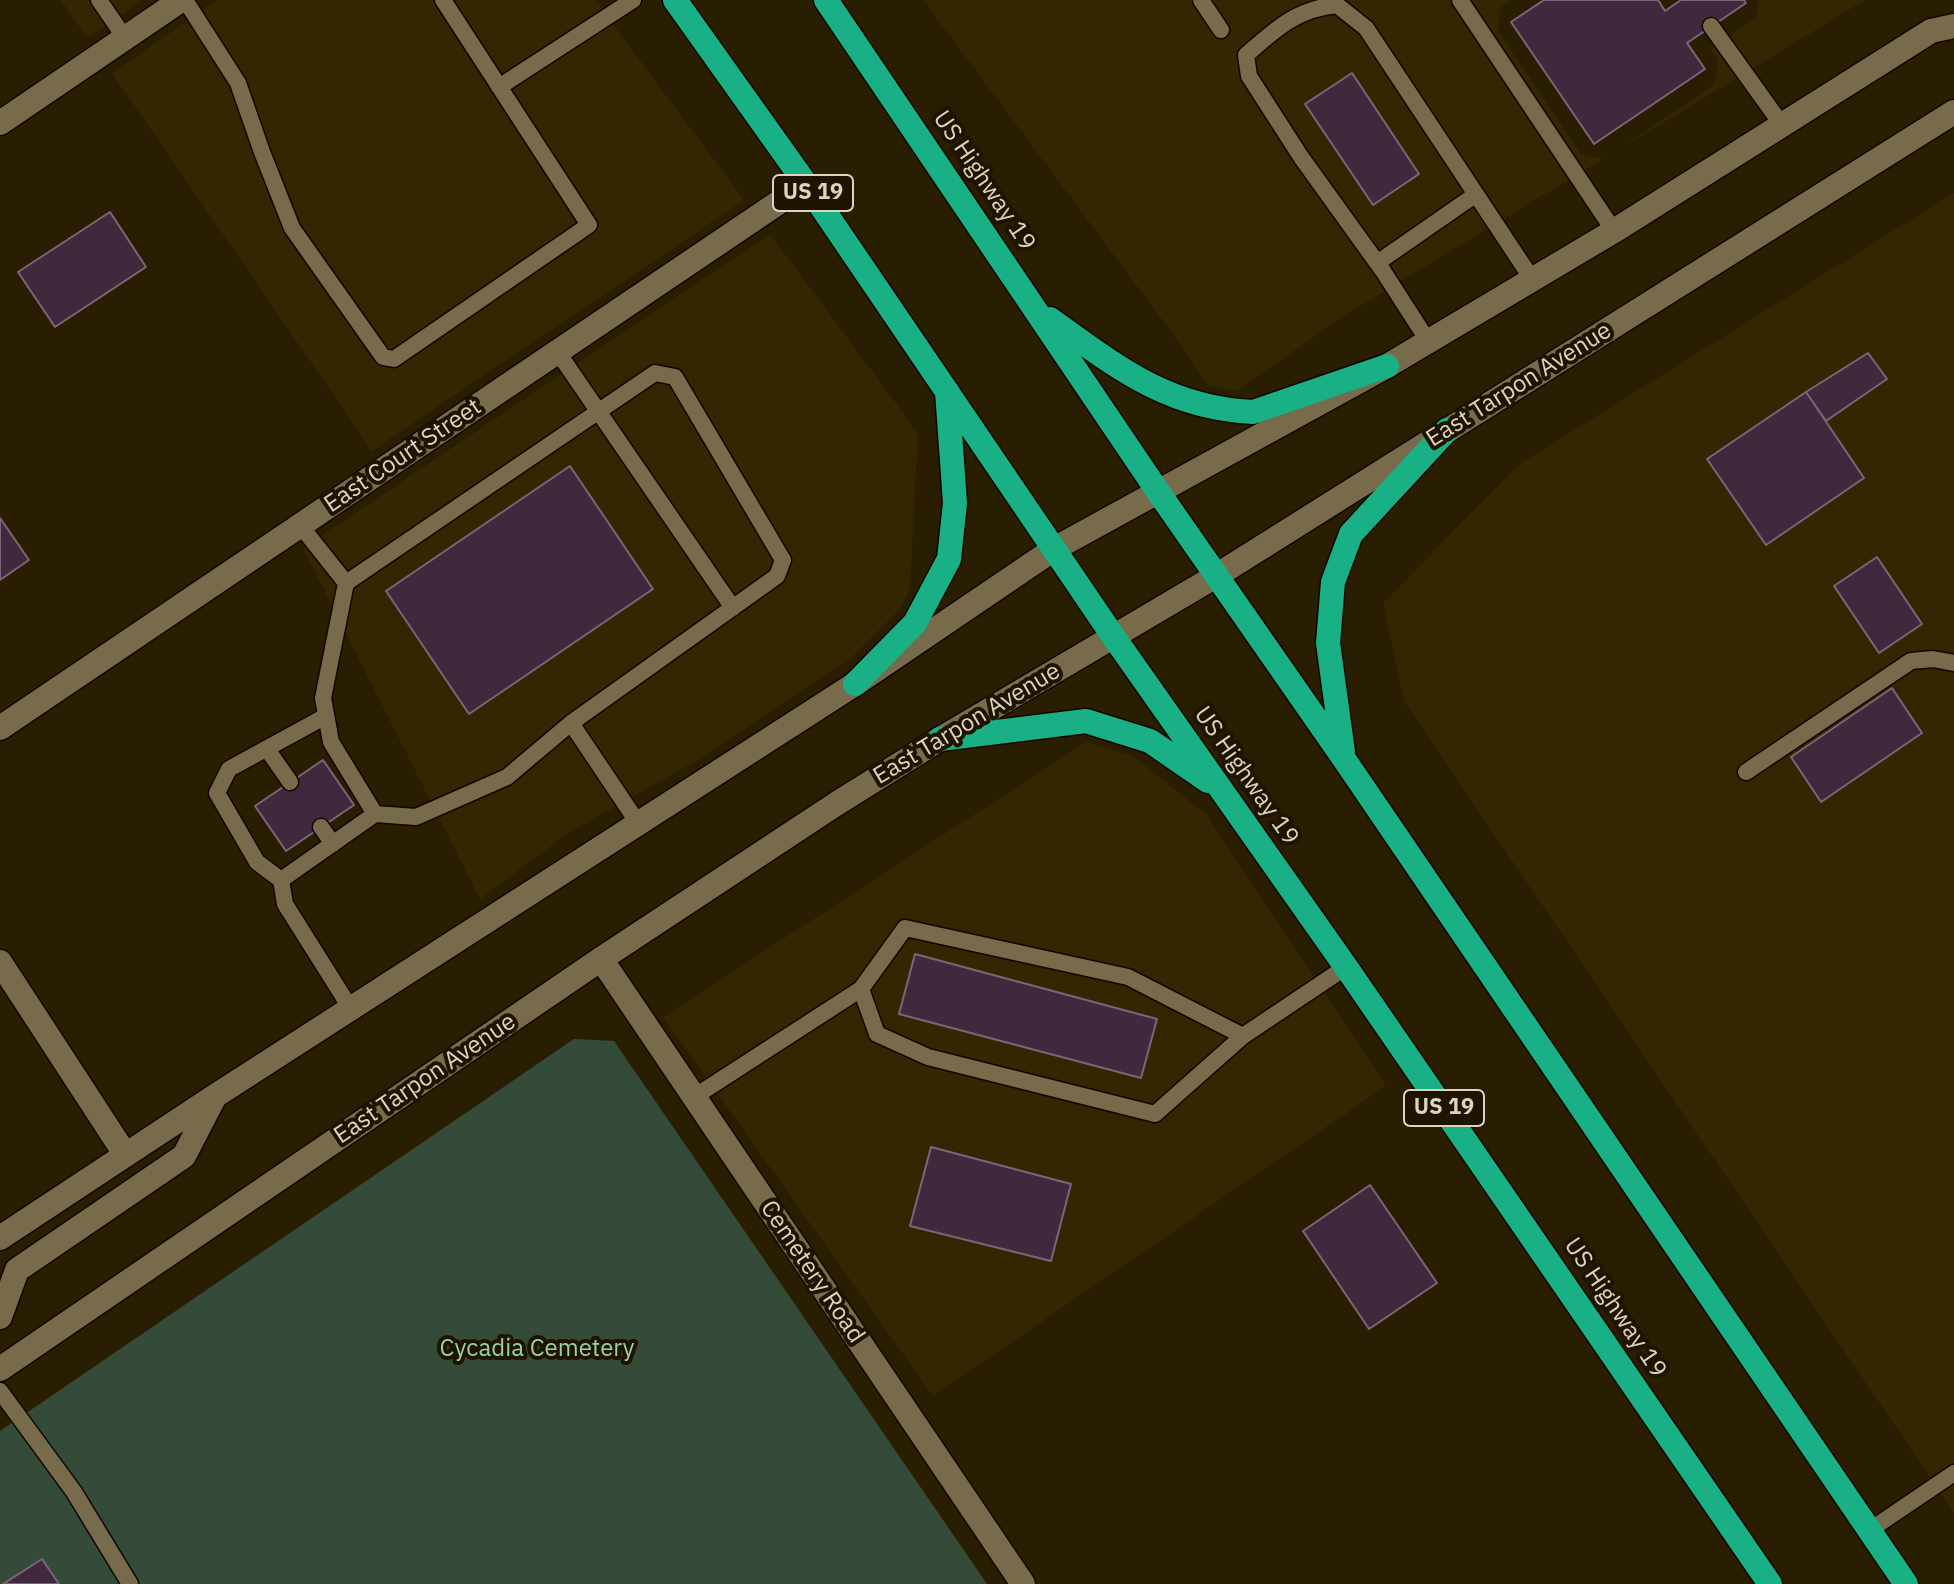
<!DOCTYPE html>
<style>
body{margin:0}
canvas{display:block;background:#291e01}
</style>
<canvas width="1954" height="1584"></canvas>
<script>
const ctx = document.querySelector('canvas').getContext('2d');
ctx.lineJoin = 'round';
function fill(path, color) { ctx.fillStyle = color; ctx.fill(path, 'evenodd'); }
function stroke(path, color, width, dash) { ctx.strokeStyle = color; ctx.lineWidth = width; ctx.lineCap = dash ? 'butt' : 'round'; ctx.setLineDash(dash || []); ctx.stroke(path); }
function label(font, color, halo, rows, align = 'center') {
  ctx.font = font + ' "IBM Plex Sans",sans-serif'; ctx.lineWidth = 8; ctx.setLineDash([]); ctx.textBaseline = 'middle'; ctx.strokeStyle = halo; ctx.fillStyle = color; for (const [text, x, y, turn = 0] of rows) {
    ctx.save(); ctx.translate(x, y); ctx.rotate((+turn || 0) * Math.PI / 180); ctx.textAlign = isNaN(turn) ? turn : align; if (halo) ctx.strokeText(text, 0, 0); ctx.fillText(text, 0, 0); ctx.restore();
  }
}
const built = new Path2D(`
 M61,0H143L87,38Z
 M218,0H595L744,200L372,451L112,73Z
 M923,0H1512L1501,7L1498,31L1580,153L1603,159L1345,315L1237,391L1209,386L1167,326Z
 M1758,0H1865L1615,152L1715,84L1718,60L1710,49L1756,18Z
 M1954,193V1513L1404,701L1383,603L1518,465Z
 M770,234L918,433L910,590L899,610L849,660L689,765L570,832L480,899L303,548Z
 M1086,742L1133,756L1207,815L1386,1086L933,1396L663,1017Z`);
const green = new Path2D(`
 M574,1039L614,1041L987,1584H0V1431Z`);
const building = new Path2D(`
 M1544,0H1658L1665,11L1681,0H1744L1746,3L1687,43L1705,69L1594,144L1511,22Z
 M1352,73L1419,174L1373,205L1305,104Z
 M110,212L146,267L55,327L18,272Z
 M1868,353L1887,379L1826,421L1806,392Z
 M1806,392L1864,478L1766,545L1707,459Z
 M570,466L653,589L469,714L386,591Z
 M0,518L29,560L0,580Z
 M1877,557L1922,624L1879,653L1834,586Z
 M1892,688L1922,733L1821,802L1791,757Z
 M323,760L354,805L286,851L255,806Z
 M915,954L1157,1019L1141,1078L899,1014Z
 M931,1147L1071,1184L1051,1261L910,1226Z
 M1370,1185L1437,1283L1369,1329L1303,1231Z
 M42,1559L59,1584H3Z`);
const lane = new Path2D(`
 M99,0L125,38
 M185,0L238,83L262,152L292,228L383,357L394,359L589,225L443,0
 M1201,0L1221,30
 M1460,0L1614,231
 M1711,26L1782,125
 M499,87L633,0
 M1377,263L1475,195
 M1428,341L1383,271L1301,157L1249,76L1246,55C1276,29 1296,9 1337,5L1366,28L1532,279
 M557,351L733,608
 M300,525L346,583
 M571,723L507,777L416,817L375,814L331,742L323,698L346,583L655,373L675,377L783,560L777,576L571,723L638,823
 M267,749L290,782
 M1746,772L1911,661L1933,659L1954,663
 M321,827L333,844
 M281,880L257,862L217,793L229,769L326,716
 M861,989L877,1034L928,1057L1155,1114L1243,1036
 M351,1009L285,904L281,880L375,814
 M694,1097L861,989L905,928L1128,977L1243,1036L1346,967
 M0,1391L74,1492L130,1584
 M1870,1530L1954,1473`);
const street = new Path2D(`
 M0,123L181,0
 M0,728L806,184
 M601,959L1023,1584
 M0,962L125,1154`);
const secondary = new Path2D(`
 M0,1238L215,1096L855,684L1054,549L1387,366L1614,231L1931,31L1954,26
 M0,1317L17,1270L184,1156L214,1098
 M0,1369L601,959L836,804L940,739L1216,576L1954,112`);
const highway = new Path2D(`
 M675,0L806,184L1113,636L1346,967L1770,1584
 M826,0L1159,493L1344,759L1906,1584
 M1050,319C1117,367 1167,408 1253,412L1387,366
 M855,684L915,623L949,559L955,503L947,391
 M940,739L1086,721L1150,741L1208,781
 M1343,752L1328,643L1333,582L1351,534L1447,430`);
const shields = [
 [813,193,80],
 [1444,1108,80]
];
const shieldNames = [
 ["US 19",813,193],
 ["US 19",1444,1108]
];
const streetNames = [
 ["US Highway 19",984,181,56],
 ["East Tarpon Avenue",1519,385,-32],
 ["East Court Street",403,456,-34],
 ["East Tarpon Avenue",967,724,-31],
 ["US Highway 19",1246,776,55],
 ["East Tarpon Avenue",425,1079,-34],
 ["Cemetery Road",812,1272,56],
 ["US Highway 19",1615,1308,56]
];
const parkNames = [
 ["Cycadia Cemetery",537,1349]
];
fill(built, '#342600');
fill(green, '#344b3a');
fill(building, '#3f293d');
stroke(building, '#7e647b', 2);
stroke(lane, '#110700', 19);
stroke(street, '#110700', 27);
stroke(secondary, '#110700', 27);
stroke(highway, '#110700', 27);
stroke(lane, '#776b4c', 16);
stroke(street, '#776b4c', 24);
stroke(secondary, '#776b4c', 24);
stroke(highway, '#19b085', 24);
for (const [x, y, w] of shields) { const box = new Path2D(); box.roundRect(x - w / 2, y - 18, w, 36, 6); ctx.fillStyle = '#1f1400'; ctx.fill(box); stroke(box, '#dbd4c3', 2); }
label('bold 22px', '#dbd4c3', null, shieldNames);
label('24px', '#dbd4c3', '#1f1400', streetNames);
label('24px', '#98cfa6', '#1f1400', parkNames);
</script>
